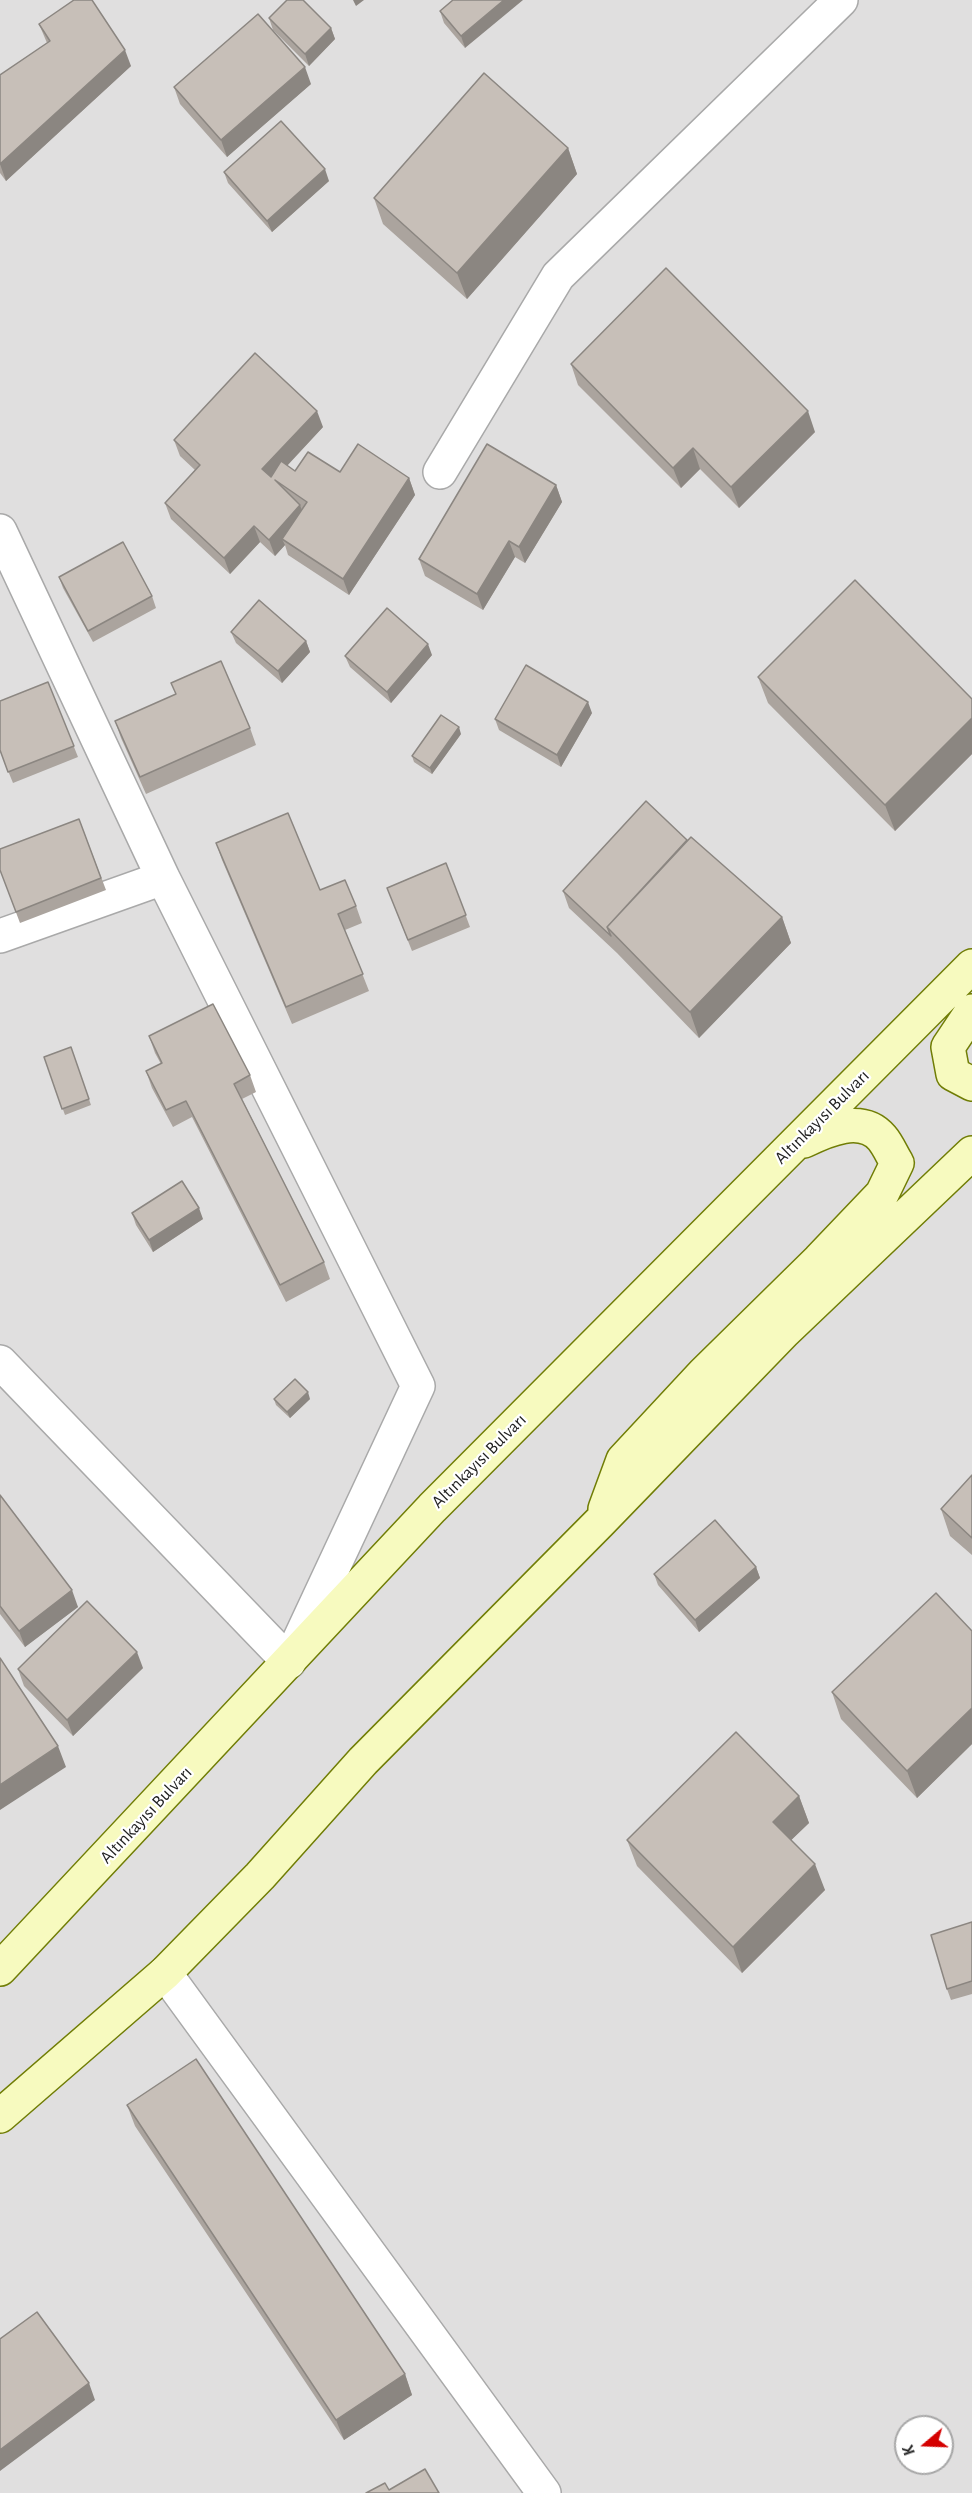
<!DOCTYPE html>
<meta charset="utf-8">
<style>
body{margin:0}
#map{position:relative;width:972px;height:2493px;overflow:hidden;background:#f2efe9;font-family:"Alegreya Sans",sans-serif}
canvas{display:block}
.north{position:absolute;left:894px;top:2415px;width:60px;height:60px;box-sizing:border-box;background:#fff;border:2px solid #a7a7a7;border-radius:50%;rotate:251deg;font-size:16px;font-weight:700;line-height:24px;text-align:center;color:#222}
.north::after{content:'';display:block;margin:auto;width:21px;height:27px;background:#d40000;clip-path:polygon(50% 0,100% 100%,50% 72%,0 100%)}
</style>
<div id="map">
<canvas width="972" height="2493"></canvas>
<div class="north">K</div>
</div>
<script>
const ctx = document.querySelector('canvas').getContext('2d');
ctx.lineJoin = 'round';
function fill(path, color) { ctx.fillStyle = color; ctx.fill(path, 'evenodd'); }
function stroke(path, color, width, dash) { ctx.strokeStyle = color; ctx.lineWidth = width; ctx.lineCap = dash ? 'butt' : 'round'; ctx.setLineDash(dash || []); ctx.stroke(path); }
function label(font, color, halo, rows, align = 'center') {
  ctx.font = font + ' "Alegreya Sans",sans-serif'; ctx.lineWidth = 4.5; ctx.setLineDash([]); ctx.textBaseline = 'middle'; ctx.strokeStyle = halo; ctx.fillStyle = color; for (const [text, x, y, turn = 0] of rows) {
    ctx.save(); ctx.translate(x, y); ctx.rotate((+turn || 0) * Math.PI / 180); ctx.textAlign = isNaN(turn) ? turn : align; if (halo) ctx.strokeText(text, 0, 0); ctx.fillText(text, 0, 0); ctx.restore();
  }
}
const residential = new Path2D(`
 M0,0H972V2493H0ZM906,2427H942V2463H906Z`);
const street = new Path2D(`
 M440,472L558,276L841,0
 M0,531L163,878L418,1386L289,1662L0,1362
 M0,936L163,878
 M165,1973L544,2493`);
const secondary = new Path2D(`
 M972,1011L948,1047L953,1074L972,1084
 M605,1509L623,1460L704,1373L819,1260L882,1194L897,1163C892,1155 888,1145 882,1138C862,1114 826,1130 804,1141
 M0,1969L432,1508L972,966
 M0,2116L165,1973L260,1876L363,1761L600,1522L784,1332L972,1153`);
const wall = new Path2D(`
 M453,0L465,48L444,23L440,11Z
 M269,18L331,28L335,39L309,66L273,30Z
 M39,24L131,66L6,181L0,173V75L47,43Z
 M311,84L227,157L180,104L174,87Z
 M568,148L577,174L467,299L383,224L374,198Z
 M224,172L329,181L272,232L228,183Z
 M571,364L815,432L739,508L700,469L681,488L578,385Z
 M323,427L287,466L295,471L340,472L409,478L415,495L349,595L288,555L285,545L275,556L260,542L230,574L171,519L165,503L195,470L180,456L174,440Z
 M556,485L562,502L525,563L515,557L483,610L425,576L419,559Z
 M59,577L152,596L156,608L93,642L63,588Z
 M231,632L306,641L310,652L282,683L236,643Z
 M432,655L391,703L350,667L345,656Z
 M758,677L972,699V754L895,831L768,703Z
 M48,682L78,757L13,783L0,751Z
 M592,713L561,767L499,730L495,719Z
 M115,721L250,728L256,745L146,794L121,738Z
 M461,734L432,774L414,762L412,756Z
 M79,819L106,890L20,923L0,870Z
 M687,840L782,917L791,943L699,1038L617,953L569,908L563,891Z
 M216,843L356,906L362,923L345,930L369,991L292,1024L222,860Z
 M446,863L470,927L412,951L387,888Z
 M149,1036L250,1075L256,1092L242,1099L324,1262L330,1279L286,1302L192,1117L173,1127L152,1088L146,1071L161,1064L155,1053Z
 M71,1047L91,1105L65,1115L44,1057Z
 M132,1213L203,1219L153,1252L136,1225Z
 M274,1399H310L290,1418L276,1405Z
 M972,1475V1555L950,1536L941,1509Z
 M0,1495L78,1607L25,1647L0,1614Z
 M756,1567L760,1578L699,1632L658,1585L654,1574Z
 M972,1631V1744L917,1798L841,1719L832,1692Z
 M143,1668L73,1736L24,1686L18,1669Z
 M799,1796L809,1823L791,1840L825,1890L742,1973L637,1866L627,1840Z
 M972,1922V1994L951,2000L947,1989Z
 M127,2105L405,2374L412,2395L344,2440L135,2126Z`);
const shadedWall = new Path2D(`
 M353,0H364L356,6Z
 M504,0H523L465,48L461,36Z
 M331,28L335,39L309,66L305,54Z
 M125,50L131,66L6,181L0,164Z
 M305,67L311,84L227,157L221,140Z
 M568,148L577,174L467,299L457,273Z
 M325,169L329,181L272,232L267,221Z
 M317,411L323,427L268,486L262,469Z
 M808,411L815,432L739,508L731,487Z
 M693,448L700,469L681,488L673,468Z
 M409,478L415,495L349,595L343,579Z
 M556,485L562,502L525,563L519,547Z
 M300,505L306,522L282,539L285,545L275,556L269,540Z
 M254,526L260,542L230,574L224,558Z
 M509,541L515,557L483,610L477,594Z
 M306,641L310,652L282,683L278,671Z
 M428,644L432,655L391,703L387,692Z
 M588,702L592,713L561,767L557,755Z
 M972,718V754L895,831L885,805Z
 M459,727L461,734L432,774L430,768Z
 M782,917L791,943L699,1038L690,1012Z
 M199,1208L203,1219L153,1252L149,1240Z
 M308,1392L310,1399L290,1418L287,1412Z
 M756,1567L760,1578L699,1632L695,1620Z
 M72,1590L78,1607L25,1647L19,1631Z
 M137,1652L143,1668L73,1736L67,1720Z
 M972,1708V1744L917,1798L907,1771Z
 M58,1746L66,1767L0,1810V1785Z
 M799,1796L809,1823L783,1848L773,1822Z
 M815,1864L825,1890L742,1973L733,1947Z
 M405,2374L412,2395L344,2440L336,2420Z
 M89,2383L95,2400L0,2471V2450Z`);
const building = new Path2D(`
 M74,0H92L125,50L0,164V75L50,41L39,24Z
 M287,0H303L331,28L305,54L269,18Z
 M453,0H504L461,36L440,11Z
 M258,14L305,67L221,140L174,87Z
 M484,73L568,148L457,273L374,198Z
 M281,121L325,169L267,221L224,172Z
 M666,268L808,411L731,487L693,448L673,468L571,364Z
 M255,353L317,411L262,469L271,477L281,461L295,471L308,452L340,472L358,444L409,478L343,579L282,539L307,502L275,480L300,505L269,540L254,526L224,558L165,503L200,465L174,440Z
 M487,444L556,485L519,547L509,541L477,594L419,559Z
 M123,542L152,596L88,631L59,577Z
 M855,580L972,699V718L885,805L758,677Z
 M259,600L306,641L278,671L231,632Z
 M387,608L428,644L387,692L345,656Z
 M221,661L250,728L140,777L115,721L176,694L171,683Z
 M526,665L588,702L557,755L495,719Z
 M48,682L74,746L8,772L0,750V701Z
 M441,715L459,727L430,768L412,756Z
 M646,801L687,840L607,927L611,936L563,891Z
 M288,813L320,890L345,880L356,906L338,914L363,974L286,1007L216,843Z
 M79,819L101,878L16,912L0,870V849Z
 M691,837L782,917L690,1012L607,927Z
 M446,863L466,915L408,940L387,888Z
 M213,1004L250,1075L234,1084L324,1262L280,1285L186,1101L166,1110L146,1071L162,1063L149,1036Z
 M71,1047L89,1099L62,1109L44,1057Z
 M182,1181L199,1208L149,1240L132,1213Z
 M295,1379L308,1392L287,1412L274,1399Z
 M972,1475V1538L941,1509Z
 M0,1495L72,1590L19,1631L0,1606Z
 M715,1520L756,1567L695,1620L654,1574Z
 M936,1593L972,1631V1708L907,1771L832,1692Z
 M87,1601L137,1652L67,1720L18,1669Z
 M0,1658L58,1746L0,1785Z
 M736,1732L799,1796L773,1822L815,1864L733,1947L627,1840Z
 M972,1922V1981L947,1989L931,1935Z
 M196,2059L405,2374L336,2420L127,2105Z
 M37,2312L89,2383L0,2450V2339Z
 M425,2469L439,2493H366L385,2483L389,2490Z`);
const streetNames = [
 ["Altınkayısı Bulvarı",822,1117,-45],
 ["Altınkayısı Bulvarı",479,1461,-45],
 ["Altınkayısı Bulvarı",146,1815,-47]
];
fill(residential, '#e0dfdf');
stroke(street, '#a9a9a9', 36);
stroke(secondary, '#707d05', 36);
stroke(street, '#fff', 33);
stroke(secondary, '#f7fabf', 33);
fill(wall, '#aba49e');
fill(shadedWall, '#8b8681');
fill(building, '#c7bfb8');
stroke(building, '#8b8681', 1.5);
label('18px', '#222', '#fff', streetNames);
</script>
